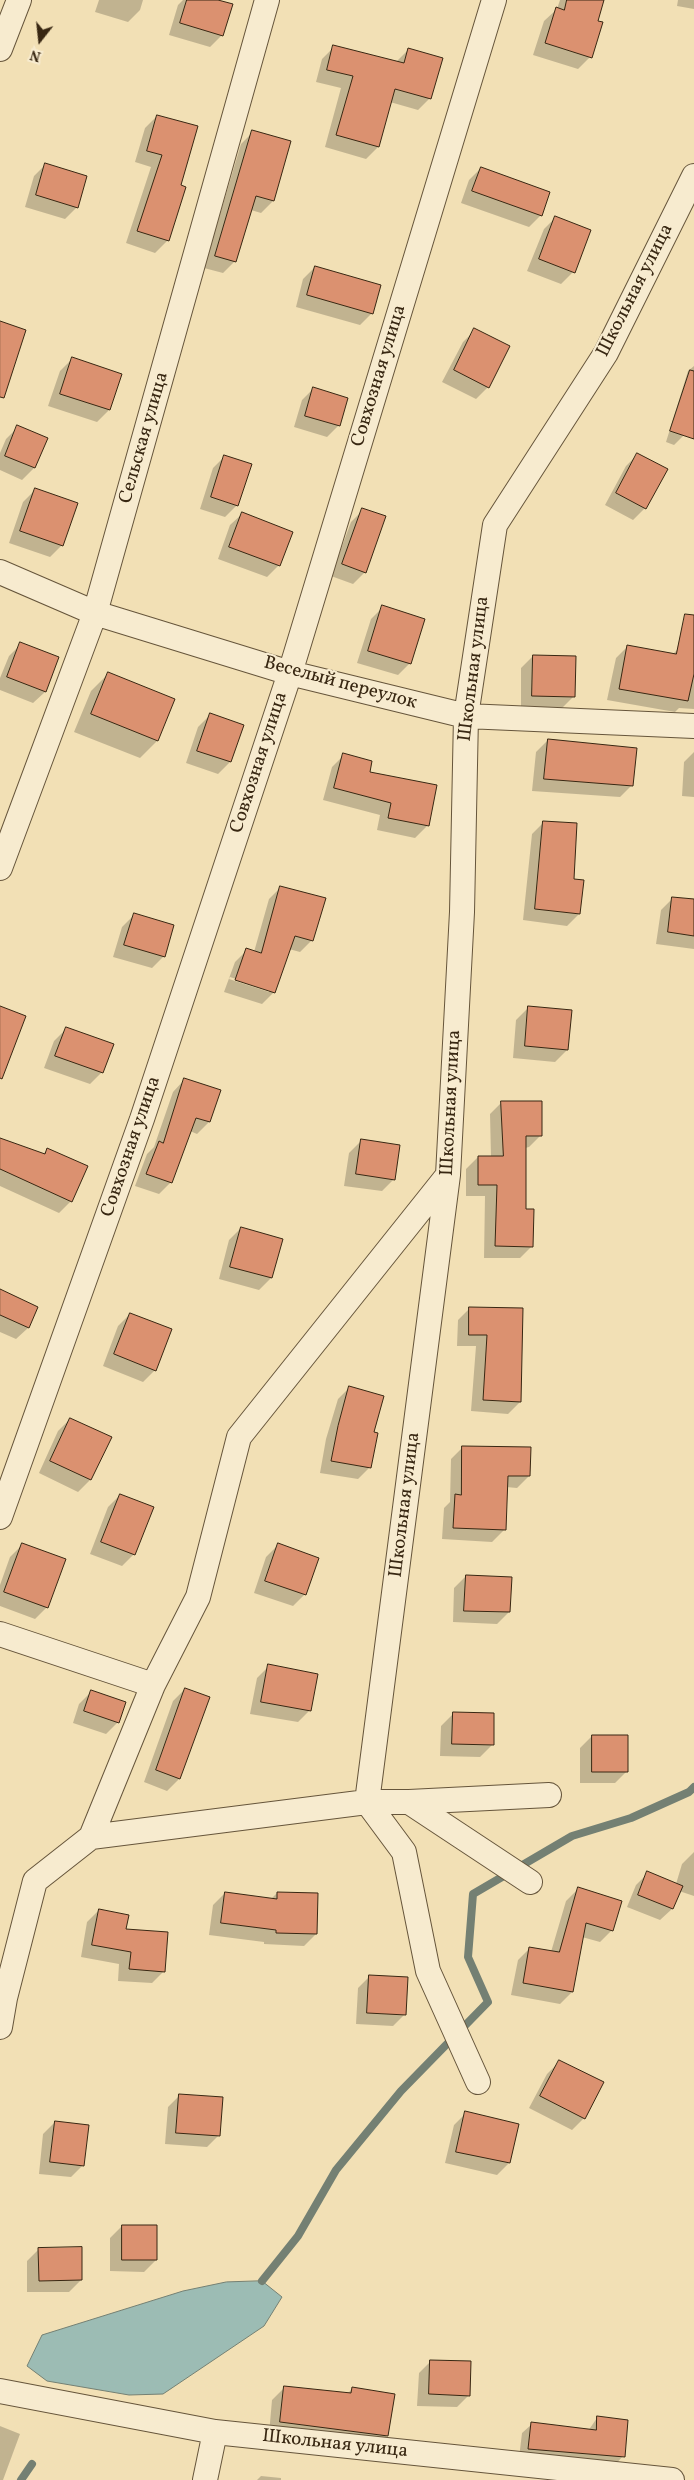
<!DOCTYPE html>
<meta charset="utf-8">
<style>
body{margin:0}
#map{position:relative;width:694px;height:2480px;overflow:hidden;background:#f2e0b5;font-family:Vollkorn,serif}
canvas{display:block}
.north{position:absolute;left:15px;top:15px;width:50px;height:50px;-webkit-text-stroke:4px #f7ebcf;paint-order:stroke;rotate:196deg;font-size:14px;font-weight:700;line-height:20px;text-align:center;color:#382712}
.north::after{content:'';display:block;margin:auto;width:18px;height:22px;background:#382712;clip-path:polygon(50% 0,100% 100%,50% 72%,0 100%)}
</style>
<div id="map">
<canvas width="694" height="2480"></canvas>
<div class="north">N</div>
</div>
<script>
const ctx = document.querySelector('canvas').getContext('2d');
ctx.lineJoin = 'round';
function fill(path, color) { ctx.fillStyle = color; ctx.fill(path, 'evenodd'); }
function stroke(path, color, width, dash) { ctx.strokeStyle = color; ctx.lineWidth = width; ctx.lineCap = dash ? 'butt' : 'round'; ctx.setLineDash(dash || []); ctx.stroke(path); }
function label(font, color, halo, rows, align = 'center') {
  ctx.font = font + ' Vollkorn,serif'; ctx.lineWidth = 4.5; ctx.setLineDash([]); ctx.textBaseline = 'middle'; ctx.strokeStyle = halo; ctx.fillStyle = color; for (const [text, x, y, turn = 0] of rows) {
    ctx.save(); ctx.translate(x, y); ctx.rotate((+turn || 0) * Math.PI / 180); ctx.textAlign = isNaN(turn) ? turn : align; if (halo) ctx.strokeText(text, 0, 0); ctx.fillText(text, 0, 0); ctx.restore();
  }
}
const water = new Path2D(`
 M262,2281L282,2297L264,2326L163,2394L129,2395L47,2381L27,2366L42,2335L183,2291L226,2282Z`);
const shadow = new Path2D(`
 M99,0H143L140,10L128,22L95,12Z
 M183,0H214L222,35L210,47L169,35L178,5Z
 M560,0H603L596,21L590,57L578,69L533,55L544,21L557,9Z
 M678,0H694V9L677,6Z
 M334,47L397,61L409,49L430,98L418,110L390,102L378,147L366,159L325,147L341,88L316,82L322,59Z
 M157,116L179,186L185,188L167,241L155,253L126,243L151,167L135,162L145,128Z
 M253,132L273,201L261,213L251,210L235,261L223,273L204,268L241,144Z
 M46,164L77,207L65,219L25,207L34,176Z
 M481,168L541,215L529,227L461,203L469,180Z
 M556,217L573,272L561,284L527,271L544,229Z
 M315,267L372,313L360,325L296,307L303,279Z
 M475,330L488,387L476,399L442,382L463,342Z
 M72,359L109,410L97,422L48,406L60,371Z
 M694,366V418L686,433L674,445L666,442L688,371Z
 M314,388L339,425L327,437L294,427L302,400Z
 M18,427L34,468L22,480L0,470V453L6,439Z
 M638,454L645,508L633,520L605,505L626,466Z
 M225,456L237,505L225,517L200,509L213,468Z
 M35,490L62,545L50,557L9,543L23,502Z
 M363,510L365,572L353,584L331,576L351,522Z
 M242,514L279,565L267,577L218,559L230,525Z
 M383,607L410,663L398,675L357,663L371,619Z
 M21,644L58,658L45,692L33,703L0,690V678L9,656Z
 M628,646L672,655L678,649L694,652V709L679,708L675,712L607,700L616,658Z
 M533,656L574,696L562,708L521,707V668Z
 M108,674L174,700L157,741L140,758L74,732L91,691Z
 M210,715L230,762L218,774L186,763L198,727Z
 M548,740L632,785L620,797L532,791L536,752Z
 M694,752V797L682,796L684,762Z
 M344,755L368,773L427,826L415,838L377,830L380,815L323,800L332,767Z
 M544,822L572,880L579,914L567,926L523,920L532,834Z
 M281,887L312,940L300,952L289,949L274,992L262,1004L224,992L235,962L247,950L254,952L269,899ZM230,977L269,990V992L229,979Z
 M673,898L694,900V949L656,944L661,910Z
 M134,915L164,956L152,968L113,957L122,927Z
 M528,1008L567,1050L555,1062L513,1058L516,1020Z
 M66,1029L102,1072L90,1084L44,1068L54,1041Z
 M184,1080L209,1122L197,1134L190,1131L171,1182L159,1194L135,1186L147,1154L154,1147L173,1092Z
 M502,1102L541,1135L529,1147L525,1148V1210L532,1246L520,1258H484L485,1196H466V1169L478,1157H491L490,1114Z
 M0,1139L43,1154L48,1149L71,1201L59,1213L0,1186Z
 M361,1141L394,1179L382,1191L344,1186L349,1153Z
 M241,1228L281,1240L271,1278L259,1290L219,1279L229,1240Z
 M0,1294L37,1307L28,1328L16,1339L0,1332Z
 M470,1308L522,1309L520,1402L508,1414L471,1411L476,1346H457L458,1320Z
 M130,1314L155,1370L143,1382L103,1366L118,1326Z
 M350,1387L373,1433L370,1467L358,1479L320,1473L326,1439L338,1399Z
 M70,1419L110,1438L90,1480L78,1492L39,1473L58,1431Z
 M463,1447L529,1476L517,1488L506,1487L504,1530L492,1542L442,1539L444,1508L450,1502L451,1459Z
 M120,1495L134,1554L122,1566L90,1554L108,1507Z
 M22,1545L47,1607L35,1619L0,1606V1585L10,1557Z
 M278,1545L305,1594L293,1606L254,1593L266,1557Z
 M466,1576L509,1612L497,1624L453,1622L454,1588Z
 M269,1666L310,1710L298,1722L250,1714L257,1678Z
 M185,1689L179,1779L167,1791L144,1782L173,1701Z
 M91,1692L118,1722L106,1734L73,1723L79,1704Z
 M453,1714L492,1745L480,1757L440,1756L441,1726Z
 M592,1736L627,1771L615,1783H580V1748Z
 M694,1852V1896L679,1891L672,1909L660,1920L627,1907L636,1885L648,1873L676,1884L682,1864Z
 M578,1889L612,1930L600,1942L582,1937L572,1992L560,2004L511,1995L518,1960L530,1948L551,1952L566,1901Z
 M225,1893L271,1899L277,1893L316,1934L304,1946L264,1944V1942L209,1935L213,1905Z
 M99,1910L164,1971L152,1983L118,1981L119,1964L81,1957L87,1922Z
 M370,1976L405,2014L393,2026L356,2024L358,1988Z
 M559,2062L584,2118L572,2130L529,2108L547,2074Z
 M180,2095L219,2135L207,2147L165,2144L168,2107Z
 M466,2113L509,2163L497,2175L445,2163L454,2125Z
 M55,2122L83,2165L71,2177L39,2174L43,2134Z
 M122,2226L156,2260L144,2272L110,2271V2238Z
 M39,2249L81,2280L69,2292H27V2261Z
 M431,2361L469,2395L457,2407L417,2406L419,2373Z
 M284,2388L347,2394L353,2388L387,2436L375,2448L269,2434L272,2400Z
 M597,2418L623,2456L614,2466L519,2458L522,2433L532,2424L588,2431Z
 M0,2426L20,2434L3,2480H0Z
 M261,2476L281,2478V2480H257Z`);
const stream = new Path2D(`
 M262,2281L298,2236L336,2170L401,2091L488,2002L468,1957L473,1894L572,1836L631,1818L689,1792L694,1787
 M21,2480L32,2464`);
const building = new Path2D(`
 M187,0H218L233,4L223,36L180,23Z
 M567,0H604L598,21L603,22L592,58L545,43L556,7L564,10Z
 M333,45L404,63L408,48L443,58L431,99L395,89L379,147L336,135L353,76L327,70Z
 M157,115L198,126L181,185L186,187L169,241L137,231L162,155L147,151Z
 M252,130L291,141L274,201L256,196L236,262L215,256Z
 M45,163L87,176L78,208L36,195Z
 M481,167L550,192L542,216L472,191Z
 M555,216L591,230L575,273L539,259Z
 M315,266L381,285L373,314L307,295Z
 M0,321L26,330L4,398L0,397Z
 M474,328L510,346L489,388L454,370Z
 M72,357L122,374L110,410L60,394Z
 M690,370L694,371V439L670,431Z
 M313,387L348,398L340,426L305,416Z
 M17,425L48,438L35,468L5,456Z
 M637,453L668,469L646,509L616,493Z
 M224,455L252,464L238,506L211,497Z
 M35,488L78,503L63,546L20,531Z
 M362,508L386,516L366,573L342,564Z
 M242,512L293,532L280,566L229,547Z
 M382,605L425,619L411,664L368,651Z
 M685,614L694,615V674L688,701L619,689L627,645L676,654Z
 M20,642L59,657L46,692L7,677Z
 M533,655L576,656L575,697L532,696Z
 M108,672L175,699L158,741L91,714Z
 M210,713L244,725L231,762L197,751Z
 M548,739L637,748L633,786L544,779Z
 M343,753L372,761L370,772L437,785L429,826L388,818L391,803L334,788Z
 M543,821L577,823L574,879L584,880L580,914L535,909Z
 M280,886L326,898L313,941L295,936L275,993L235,980L246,948L261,953Z
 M672,897L694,899V936L668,932Z
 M134,913L174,925L165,957L124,945Z
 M0,1006L26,1016L2,1079L0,1078Z
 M528,1006L572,1010L568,1050L525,1046Z
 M66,1027L114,1044L103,1073L55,1056Z
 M184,1078L221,1090L210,1122L196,1118L172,1183L146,1174L159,1141L163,1143Z
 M501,1101H542V1136H526V1209H534L533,1247L495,1246L497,1185H478V1156H503Z
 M0,1138L45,1154L47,1148L88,1166L72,1202L0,1169Z
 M361,1139L400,1145L395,1180L356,1174Z
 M241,1227L283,1239L272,1278L230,1267Z
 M0,1289L38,1307L29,1328L0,1315Z
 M469,1307L523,1308L521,1402L483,1400L487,1335H469Z
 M130,1313L172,1329L156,1371L114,1354Z
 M349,1386L384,1396L374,1432L378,1433L371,1468L331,1461L338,1426Z
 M70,1418L112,1437L91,1480L50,1461Z
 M462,1446L531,1447L530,1476H508L506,1530L453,1528L455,1494L461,1495Z
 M120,1494L154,1507L135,1555L101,1542Z
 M22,1543L66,1559L48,1608L4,1592Z
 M278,1543L319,1558L306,1595L265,1581Z
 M466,1575L512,1577L510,1612L464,1611Z
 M268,1664L318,1674L311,1711L261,1702Z
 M185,1688L210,1697L180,1779L156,1770Z
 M91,1690L126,1702L119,1723L84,1711Z
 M453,1712L494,1713V1745L452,1744Z
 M592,1735H628V1772H592Z
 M647,1871L683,1886L673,1909L638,1895Z
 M578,1887L622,1901L613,1931L586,1923L573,1992L523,1983L529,1947L559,1952Z
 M225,1892L277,1899V1892L318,1893L317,1934L276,1933V1930L221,1923Z
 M99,1909L129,1915L126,1929L168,1932L165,1972L129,1969L131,1952L92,1945Z
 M369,1975L408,1977L406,2015L367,2013Z
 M559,2060L604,2082L585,2119L540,2096Z
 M179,2094L223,2097L220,2136L176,2133Z
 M465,2111L519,2124L510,2163L456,2152Z
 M55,2121L89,2125L84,2166L50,2162Z
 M122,2225H157V2260H122Z
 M82,2247V2280L39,2281L38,2248Z
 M430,2360L471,2361L470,2396L429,2394Z
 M284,2386L351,2393L352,2387L395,2394L388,2436L280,2422Z
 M597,2416L628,2420L625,2457L528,2449L531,2422L596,2430Z`);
const minor = new Path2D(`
 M0,49L19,0
 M0,572L95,613L290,673L466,716L694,726
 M0,868L95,613L267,0
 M0,1517L142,1119L290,673L494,0
 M0,1634L153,1685
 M367,1802L404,1852L428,1971L478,2082
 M367,1802H409L530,1882
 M409,1802L549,1795
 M91,1837L367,1802L448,1175L462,912L466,716L495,525L606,353L694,176
 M0,2027L5,1998L35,1881L91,1837L153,1685L198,1597L239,1437L448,1175
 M0,2391L215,2432L672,2480
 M205,2480L215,2432`);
const streetNames = [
 ["Школьная улица",636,291,-63],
 ["Совхозная улица",380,376,-73],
 ["Сельская улица",145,438,-74],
 ["Школьная улица",475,669,-83],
 ["Веселый переулок",340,684,15],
 ["Совхозная улица",260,763,-72],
 ["Школьная улица",452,1103,-87],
 ["Совхозная улица",132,1147,-71],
 ["Школьная улица",406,1505,-83],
 ["Школьная улица",335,2445,6]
];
fill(water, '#9cbcb4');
stroke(water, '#748073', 1);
fill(shadow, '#0003');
stroke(stream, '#748073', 8);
fill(building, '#db9170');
stroke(building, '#382712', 1);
stroke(minor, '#66553b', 26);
stroke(minor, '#f7ebcf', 24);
label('19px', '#382712', '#f7ebcf', streetNames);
</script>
